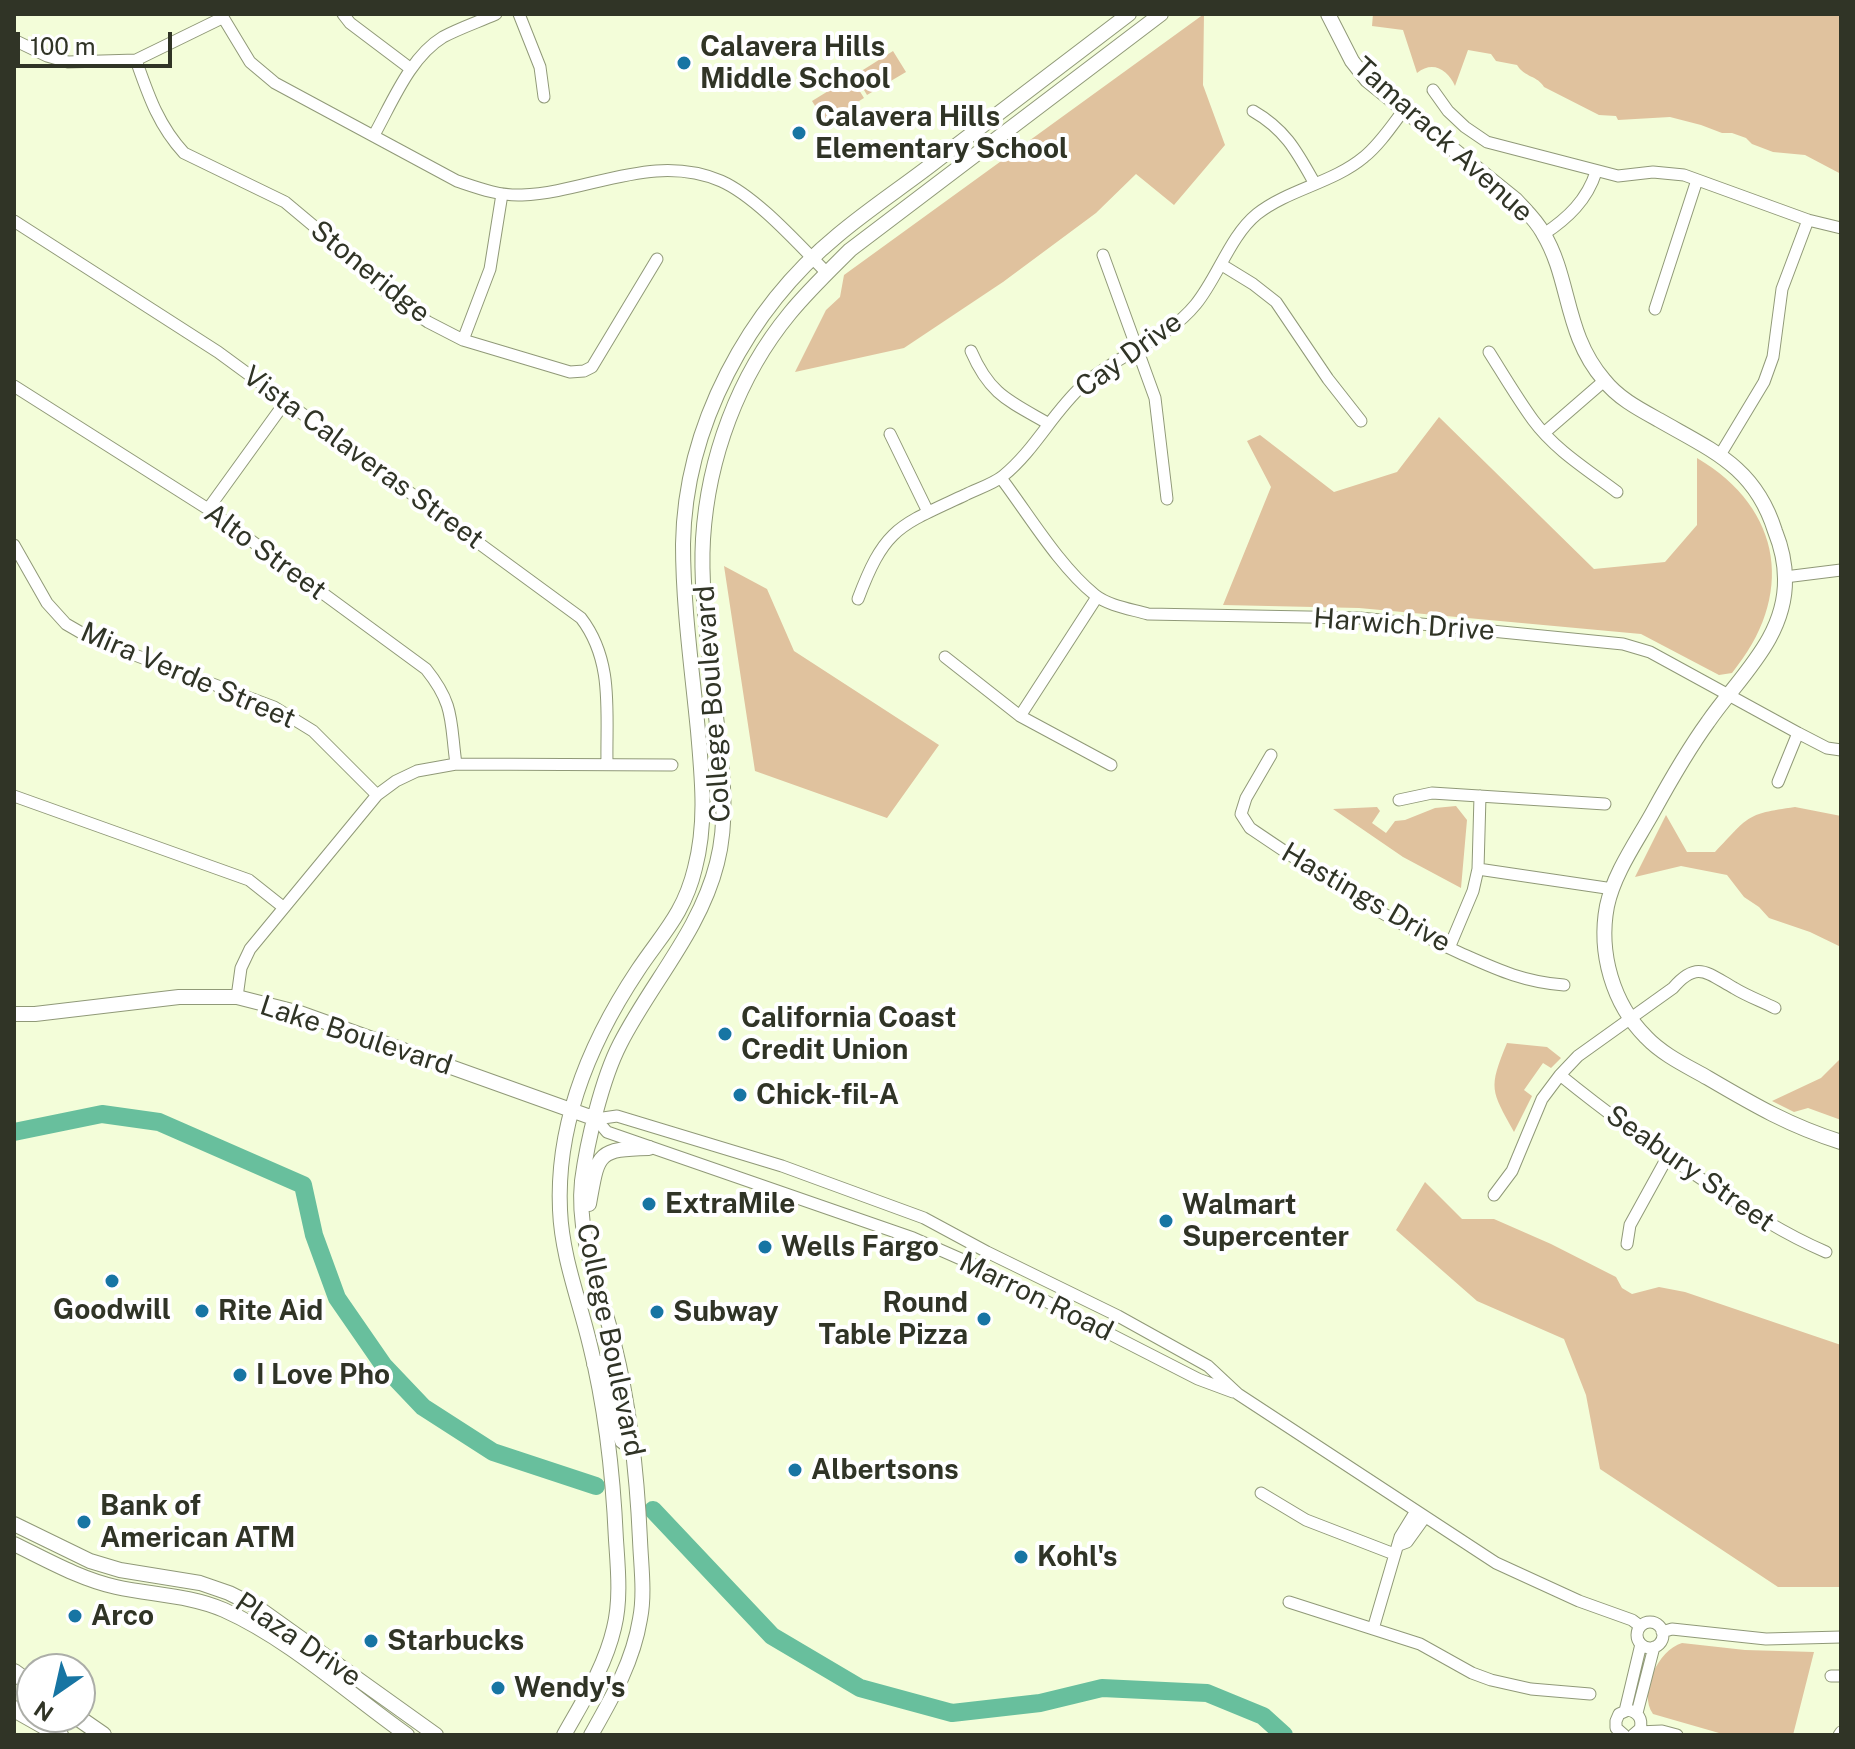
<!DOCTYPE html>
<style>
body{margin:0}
#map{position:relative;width:1855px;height:1749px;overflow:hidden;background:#f3fdd9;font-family:"Public Sans",sans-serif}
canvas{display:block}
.frame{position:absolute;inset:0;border:16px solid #303426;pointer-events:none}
.north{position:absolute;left:16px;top:1653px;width:80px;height:80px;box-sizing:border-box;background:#fff;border:2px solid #acaea8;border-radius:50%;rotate:214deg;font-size:22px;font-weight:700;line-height:32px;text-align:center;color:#303426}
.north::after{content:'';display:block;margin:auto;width:28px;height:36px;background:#1775a3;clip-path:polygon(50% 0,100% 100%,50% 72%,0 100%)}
.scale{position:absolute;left:16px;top:32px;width:156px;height:36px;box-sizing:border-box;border:4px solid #303426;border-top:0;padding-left:10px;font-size:24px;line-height:28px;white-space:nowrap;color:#303426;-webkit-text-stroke:6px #fff;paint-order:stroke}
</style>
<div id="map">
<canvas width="1855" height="1749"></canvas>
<div class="frame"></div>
<div class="north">N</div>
<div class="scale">100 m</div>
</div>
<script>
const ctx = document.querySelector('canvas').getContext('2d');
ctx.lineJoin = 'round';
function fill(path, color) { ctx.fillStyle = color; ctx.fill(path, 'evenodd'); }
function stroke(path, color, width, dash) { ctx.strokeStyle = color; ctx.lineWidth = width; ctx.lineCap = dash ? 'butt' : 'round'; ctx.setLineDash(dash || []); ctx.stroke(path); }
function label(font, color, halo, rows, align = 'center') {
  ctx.font = font + ' "Public Sans",sans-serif'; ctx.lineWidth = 8; ctx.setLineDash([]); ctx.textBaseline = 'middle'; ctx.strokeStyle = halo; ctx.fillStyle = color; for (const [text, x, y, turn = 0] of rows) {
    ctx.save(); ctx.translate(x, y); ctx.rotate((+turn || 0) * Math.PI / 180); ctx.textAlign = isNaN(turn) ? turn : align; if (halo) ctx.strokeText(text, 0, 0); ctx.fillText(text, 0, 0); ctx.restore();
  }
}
const green = new Path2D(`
 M1204,14L1203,85L1225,145L1174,205L1136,174L1096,213L1003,282L904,348L795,372L826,310L840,297L844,275Z
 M1373,14H1841V174L1805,155L1773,152L1752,144L1746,138L1732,133H1722L1701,125L1670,117L1618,120L1616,116L1599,115L1544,87C1538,76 1524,77 1517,65L1496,61L1491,54L1468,50L1455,86C1448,70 1433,60 1417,73L1403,30L1372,26Z
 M893,51L906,72L867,95L855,75Z
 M851,77L864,98L825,122L812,101Z
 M1439,417L1594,569L1665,562L1697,525V458C1784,509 1795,597 1732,673L1719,675L1641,634L1359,608L1223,605L1271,487L1247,441L1260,435L1334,492L1397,472Z
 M724,566L767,589L794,651L939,745L887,818L755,771Z
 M1456,806L1467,820L1461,888L1403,857L1333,809L1377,807L1380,811L1372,823L1386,833L1395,821L1405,820L1435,808Z
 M1795,807L1841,816V947L1810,932L1769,918L1759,907L1744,897L1727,875L1681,866L1635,877L1666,815L1687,852H1715C1749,817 1744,814 1795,807Z
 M1507,1043L1547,1047L1561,1058L1551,1068L1543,1063L1524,1090L1532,1096L1514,1132C1491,1090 1488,1089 1507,1043Z
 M1841,1058V1120L1808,1108L1794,1112L1772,1101L1821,1078Z
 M1425,1182L1462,1219H1494L1551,1244L1616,1277L1622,1288L1632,1294L1659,1287L1685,1292L1841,1345V1587H1778L1600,1469L1586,1395L1564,1339L1477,1301L1396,1230Z
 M1682,1643L1745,1650L1814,1652L1793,1735H1726L1653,1714C1638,1693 1658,1650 1682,1643Z`);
const river = new Path2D(`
 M14,1132L102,1114L159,1122L303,1185L314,1235L337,1298L384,1366L423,1407L493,1452L596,1486
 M653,1510L772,1636L860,1688L952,1713L1040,1703L1102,1688L1207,1693L1263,1716L1284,1735`);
const minor = new Path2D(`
 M221,14L250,62L275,83L457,181C478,188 499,196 522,195C590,192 653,152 721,181C757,197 799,245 827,273
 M343,14L350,23L411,69
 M519,14L540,67L544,97
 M14,40L47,56L68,62L136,60L222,18
 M136,60C148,94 158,125 184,153L285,202L340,248L394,299L428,322L463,340L570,372L584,371L592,367L657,259
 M1433,90L1448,111L1465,127L1487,142L1618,176L1653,172L1684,175L1808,220L1841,228
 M1253,111C1286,130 1297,152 1315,184
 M374,135C392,103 410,57 443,37C460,28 478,22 496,14
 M14,221L218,352L581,618C614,661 606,712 607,764
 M1544,234C1568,218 1587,200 1596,172
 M1103,255L1155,398L1167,499
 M1222,265L1253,284L1276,302L1328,379L1361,421
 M1655,309L1697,180
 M463,340L490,269L502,194
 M971,351C990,395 1009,401 1049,424
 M1489,352C1503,374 1517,398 1533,420C1555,450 1588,470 1617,492
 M14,386L208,509L426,669C455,705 450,721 456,764
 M1544,433L1604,381
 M890,434L928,512
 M1720,455L1764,382L1773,357L1782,289L1808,220
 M1001,478C1029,515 1059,566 1095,595C1109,606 1131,609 1148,614L1360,618L1623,644L1650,652L1798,733L1827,748L1841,750
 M208,509L286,401
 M14,545L47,603L66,624L92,639L274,707L313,731L377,795
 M1785,577L1841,570
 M858,599C885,527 899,526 965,495C977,489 993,484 1003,476C1035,450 1053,412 1083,385C1118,354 1166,341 1196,304C1218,277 1230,236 1257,214C1289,189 1333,183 1364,157C1379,145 1391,127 1403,111
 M945,657L1020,716L1111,765
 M1020,716L1097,597
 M1271,755L1246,798L1241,814L1250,828C1318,874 1384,919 1460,953C1496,969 1523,982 1564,985
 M1778,782L1798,733
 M14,796L249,880L283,907
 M1399,800L1432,793L1605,804
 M1478,869L1613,889
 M1449,948L1473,891L1478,869L1480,796
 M237,997L241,968L250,949L377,795L396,781L417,771L456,764L672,765
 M1560,1075C1608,1114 1658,1150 1709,1184C1747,1210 1784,1234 1826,1252
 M596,1119L617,1116L782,1166L924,1218L987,1252L1118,1316L1208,1366L1238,1394L1496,1563L1579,1601L1632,1620L1640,1626
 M596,1119L607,1132L913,1238L979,1267L1198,1379L1233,1392
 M1494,1195L1512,1171L1542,1099L1560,1075L1578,1056L1673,988C1697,960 1707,973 1734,988C1747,996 1761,1001 1775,1008
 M1627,1244L1630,1225L1668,1156
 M1261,1493L1306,1520L1394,1554
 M1399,1545L1407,1542L1425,1517
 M1289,1602L1420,1644L1472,1673L1491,1680L1531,1689L1590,1694
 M1637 1635a13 13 0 1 1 26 0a13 13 0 1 1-26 0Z
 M1373,1629L1400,1537L1416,1511
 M1662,1632L1672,1629L1766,1639L1841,1637
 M1831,1676H1841
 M1625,1711L1641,1644
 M1637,1713L1654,1647
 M1638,1732L1662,1731L1677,1735
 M1624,1735L1616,1728V1721L1619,1714L1628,1710C1638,1712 1643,1719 1640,1729L1633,1735
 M1839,1735L1841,1732`);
const major = new Path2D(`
 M1328,14L1352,61L1367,80L1516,200C1525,210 1536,220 1543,233C1571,279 1564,334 1604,380C1618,398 1639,409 1659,420C1713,451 1755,467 1775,531C1781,546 1785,562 1785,579C1786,638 1739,677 1708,722C1687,751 1670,781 1653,812C1637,841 1614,873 1607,906C1598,953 1613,1004 1646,1037C1663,1055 1687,1066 1708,1078C1754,1105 1790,1126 1841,1142
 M14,1014H35L179,997H237L300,1013L596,1119
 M589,1204C598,1154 596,1149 649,1148
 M594,1364L600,1363L606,1369L622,1441L634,1450
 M14,1524L90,1561L120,1570L200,1583L229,1593L257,1607L436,1735
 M14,1544C47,1560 80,1579 116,1587C152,1595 190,1595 224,1610C289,1639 349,1694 407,1735
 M564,1735C583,1701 605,1667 614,1628C621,1600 618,1569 616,1540C613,1473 606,1409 590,1345C579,1299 562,1257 560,1210C556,1123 590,1042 638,970C662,934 684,914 695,868C707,822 702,778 698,731C692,669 683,607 683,544C685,426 748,309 838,235C870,208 907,184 940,158C1003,110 1066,62 1129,14
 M591,1735C612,1698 633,1662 640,1619C645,1594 641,1565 640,1540C637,1473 630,1408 614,1344C601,1290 576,1238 582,1181C587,1142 602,1079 620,1044C651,983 700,931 717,863C731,809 719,752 714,697C709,646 700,591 703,539C708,458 738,376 790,313C808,291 829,271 850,250L1161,14`);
const highway = new Path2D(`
 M14,1672L32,1685
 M14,1709L60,1735
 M77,1717L103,1735`);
const markers = [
 [684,63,8,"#1775a3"],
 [799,133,8,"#1775a3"],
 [725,1034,8,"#1775a3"],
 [740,1095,8,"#1775a3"],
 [649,1204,8,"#1775a3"],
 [1166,1221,8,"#1775a3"],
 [765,1247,8,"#1775a3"],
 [112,1281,8,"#1775a3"],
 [202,1311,8,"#1775a3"],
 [657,1312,8,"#1775a3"],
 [984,1319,8,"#1775a3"],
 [240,1375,8,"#1775a3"],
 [795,1470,8,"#1775a3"],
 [84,1522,8,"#1775a3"],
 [1021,1557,8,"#1775a3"],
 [75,1616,8,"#1775a3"],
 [371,1641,8,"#1775a3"],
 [498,1688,8,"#1775a3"]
];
const poiNames = [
 ["Calavera Hills",700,47],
 ["Middle School",700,79],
 ["Calavera Hills",815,117],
 ["Elementary School",815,149],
 ["California Coast",741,1018],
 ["Credit Union",741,1050],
 ["Chick-fil-A",756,1095],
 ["ExtraMile",665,1204],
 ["Walmart",1182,1205],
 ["Supercenter",1182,1237],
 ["Wells Fargo",781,1247],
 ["Round",968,1303,"right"],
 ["Table Pizza",968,1335,"right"],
 ["Goodwill",112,1310,"center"],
 ["Rite Aid",218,1311],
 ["Subway",673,1312],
 ["I Love Pho",256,1375],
 ["Albertsons",811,1470],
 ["Bank of",100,1506],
 ["American ATM",100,1538],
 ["Kohl's",1037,1557],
 ["Arco",91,1616],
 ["Starbucks",387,1641],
 ["Wendy's",514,1688]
];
const streetNames = [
 ["Tamarack Avenue",1443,140,42],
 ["Stoneridge",370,272,39],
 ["Cay Drive",1129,355,-36],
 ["Vista Calaveras Street",363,458,36],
 ["Alto Street",265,552,36],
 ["Harwich Drive",1404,625,4],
 ["Mira Verde Street",188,676,23],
 ["College Boulevard",713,704,-94],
 ["Hastings Drive",1366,898,30],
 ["Lake Boulevard",356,1036,18],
 ["Seabury Street",1690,1169,35],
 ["Marron Road",1036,1297,26],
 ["College Boulevard",610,1340,78],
 ["Plaza Drive",298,1640,34]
];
fill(green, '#e0c29e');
stroke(river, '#68bf9d', 18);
stroke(minor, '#909978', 13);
stroke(major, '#909978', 16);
stroke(highway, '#909978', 18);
stroke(minor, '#fff', 11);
stroke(major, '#fff', 14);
stroke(highway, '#fff', 16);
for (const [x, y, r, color] of markers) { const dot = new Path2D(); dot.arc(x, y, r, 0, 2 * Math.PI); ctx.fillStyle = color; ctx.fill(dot); stroke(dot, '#fff', 3); }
label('bold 28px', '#303426', '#fff', poiNames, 'left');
label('28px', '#303426', '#fff', streetNames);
</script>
